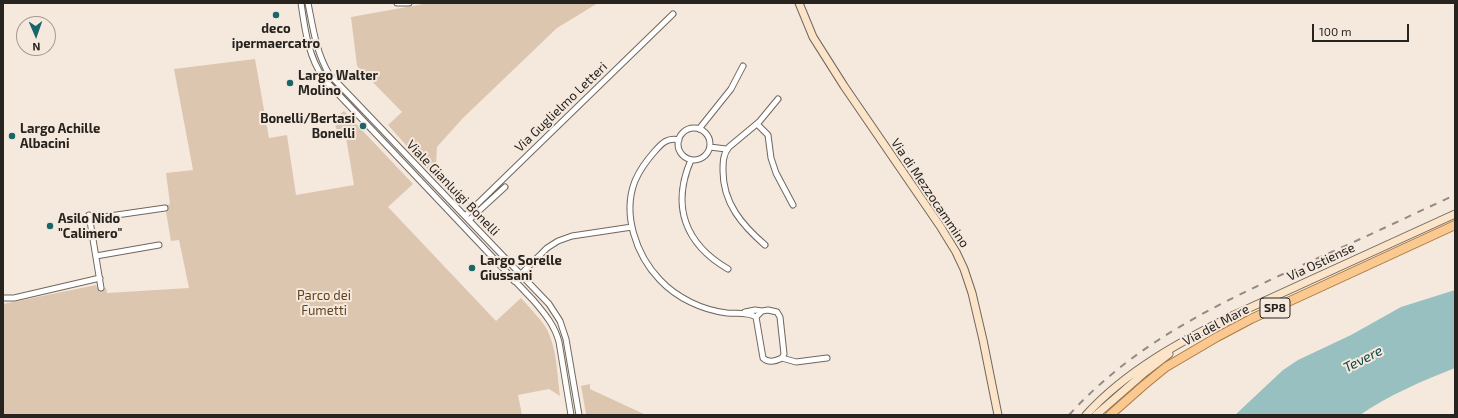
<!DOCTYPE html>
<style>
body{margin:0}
#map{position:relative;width:1458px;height:418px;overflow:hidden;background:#f5e9de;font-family:"Exo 2",sans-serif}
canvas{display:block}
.frame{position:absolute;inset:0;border:4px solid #27231f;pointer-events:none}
.north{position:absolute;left:16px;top:16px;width:40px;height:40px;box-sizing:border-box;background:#f5e9de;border:1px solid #a39a92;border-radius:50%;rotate:178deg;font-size:11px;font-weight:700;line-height:16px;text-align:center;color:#27231f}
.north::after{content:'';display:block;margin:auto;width:14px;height:18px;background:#186669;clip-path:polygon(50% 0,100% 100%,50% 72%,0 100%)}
.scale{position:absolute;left:1312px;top:24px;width:97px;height:18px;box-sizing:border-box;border:2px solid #27231f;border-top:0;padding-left:5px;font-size:12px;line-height:14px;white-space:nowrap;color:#27231f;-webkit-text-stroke:3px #f5e9de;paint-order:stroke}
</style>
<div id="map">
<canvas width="1458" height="418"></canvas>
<div class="frame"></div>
<div class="north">N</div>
<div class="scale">100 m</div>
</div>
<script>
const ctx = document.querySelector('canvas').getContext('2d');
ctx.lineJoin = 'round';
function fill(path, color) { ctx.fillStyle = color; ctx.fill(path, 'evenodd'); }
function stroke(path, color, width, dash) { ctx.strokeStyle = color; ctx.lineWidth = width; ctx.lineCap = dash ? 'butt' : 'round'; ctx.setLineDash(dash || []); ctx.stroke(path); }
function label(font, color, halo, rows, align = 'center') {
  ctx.font = font + ' "Exo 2",sans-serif'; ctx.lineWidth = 4; ctx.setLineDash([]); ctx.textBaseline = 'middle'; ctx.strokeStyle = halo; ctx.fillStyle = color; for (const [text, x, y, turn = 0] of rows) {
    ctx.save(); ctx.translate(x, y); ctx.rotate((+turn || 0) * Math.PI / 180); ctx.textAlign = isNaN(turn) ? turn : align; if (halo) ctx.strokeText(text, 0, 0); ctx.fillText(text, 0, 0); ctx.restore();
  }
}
const green = new Path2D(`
 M429,3H598L557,28L463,118L437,147L436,166L438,174L433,175L388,125L402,112L357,66L351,17Z
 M255,59L269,138L287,135L296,195L354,185L345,132L337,133L334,119L344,111L413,184L388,207L496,321L521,298C529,307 538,316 545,326C557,346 557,373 560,396L549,389L518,395L522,415H3V304L96,285L98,289L106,288L107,293L189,288L179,240L171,241L165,206L170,204L166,173L193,170L174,69Z
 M590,384V389L646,415L586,414L581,386Z`);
const water = new Path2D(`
 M1455,290V368C1422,381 1389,395 1360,415H1235L1283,370L1298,360L1351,335L1401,307Z`);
const minor = new Path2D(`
 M301,3C305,30 308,56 324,79L534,301C545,314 555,326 559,342L571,415
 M308,3C313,28 316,52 329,74L549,304L560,321L566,339L579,415
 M397,3H409
 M757,124L768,135L771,158L776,173L793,205
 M678 144a16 16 0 1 1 32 0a16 16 0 1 1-32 0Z
 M699,129L731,89L743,66
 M679,140C668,137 662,143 655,151C647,160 640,169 635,181C622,214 636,255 660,280C677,298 702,310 727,313C738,314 747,312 756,317
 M710,147L726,149
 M691,160C671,206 685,244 728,269
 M89,215L101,288
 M465,216L673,14
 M89,219L165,208
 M469,220L505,187
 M765,245C742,225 723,203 723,171C723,162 723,154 729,147L759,122L778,99
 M96,256L159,245
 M514,281L547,248L558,241L572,236L632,227
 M3,298H14L100,278
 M768,310L777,312L780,317L784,354L782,358C776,361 768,363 763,358L756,317L762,311Z
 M745,312L755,310L762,311
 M782,358L796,362L827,358`);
const secondary = new Path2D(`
 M799,3L813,37L844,86L940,226L956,252L964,269L972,293L983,340L998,415
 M1086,415C1126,371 1181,341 1234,315L1455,214
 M1096,415L1143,374L1169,354`);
const primary = new Path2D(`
 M1110,415L1144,385L1166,367L1217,337L1251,319L1455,225`);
const rail = new Path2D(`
 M1069,415C1138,339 1226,300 1318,258C1364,238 1409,216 1455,195`);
const markers = [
 [276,15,4,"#186669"],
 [290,83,4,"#186669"],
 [363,126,4,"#186669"],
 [12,136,4,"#186669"],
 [50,226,4,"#186669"],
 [472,268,4,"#186669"]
];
const shields = [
 [1275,308,30]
];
const shieldNames = [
 ["SP8",1275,308]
];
const poiNames = [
 ["deco",276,29,"center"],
 ["ipermaercatro",276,44,"center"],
 ["Largo Walter",298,76],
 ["Molino",298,91],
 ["Bonelli/Bertasi",355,119,"right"],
 ["Bonelli",355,134,"right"],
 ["Largo Achille",20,129],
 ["Albacini",20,144],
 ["Asilo Nido",58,219],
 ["\"Calimero\"",58,234],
 ["Largo Sorelle",480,261],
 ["Giussani",480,276]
];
const streetNames = [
 ["Via Guglielmo Letteri",561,107,-44],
 ["Viale Gianluigi Bonelli",453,188,46],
 ["Via di Mezzocammino",930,193,56],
 ["Via Ostiense",1321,262,-25],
 ["Via del Mare",1216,325,-28]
];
const parkNames = [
 ["Parco dei",324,296],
 ["Fumetti",324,311]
];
const waterNames = [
 ["Tevere",1363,359,-27]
];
fill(green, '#ddc6b0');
fill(water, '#99c0c1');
stroke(minor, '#71675d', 7);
stroke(secondary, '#71675d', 9);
stroke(primary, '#ae783b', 10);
stroke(minor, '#fff', 5);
stroke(secondary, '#fce4c9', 7);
stroke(primary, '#fac992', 8);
stroke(rail, '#938a83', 2, [7, 7]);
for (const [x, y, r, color] of markers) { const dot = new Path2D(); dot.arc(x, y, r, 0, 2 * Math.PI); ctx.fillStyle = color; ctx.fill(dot); stroke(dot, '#f5e9de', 1.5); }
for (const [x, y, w] of shields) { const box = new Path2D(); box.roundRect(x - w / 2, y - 10, w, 20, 3); ctx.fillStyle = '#f5e9de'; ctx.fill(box); stroke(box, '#27231f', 1); }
label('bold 12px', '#27231f', null, shieldNames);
label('bold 13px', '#27231f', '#f5e9de', poiNames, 'left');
label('13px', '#27231f', '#f5e9de', streetNames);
label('13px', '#64411b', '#f5e9de', parkNames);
label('italic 14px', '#0b4749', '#f5e9de', waterNames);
</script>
